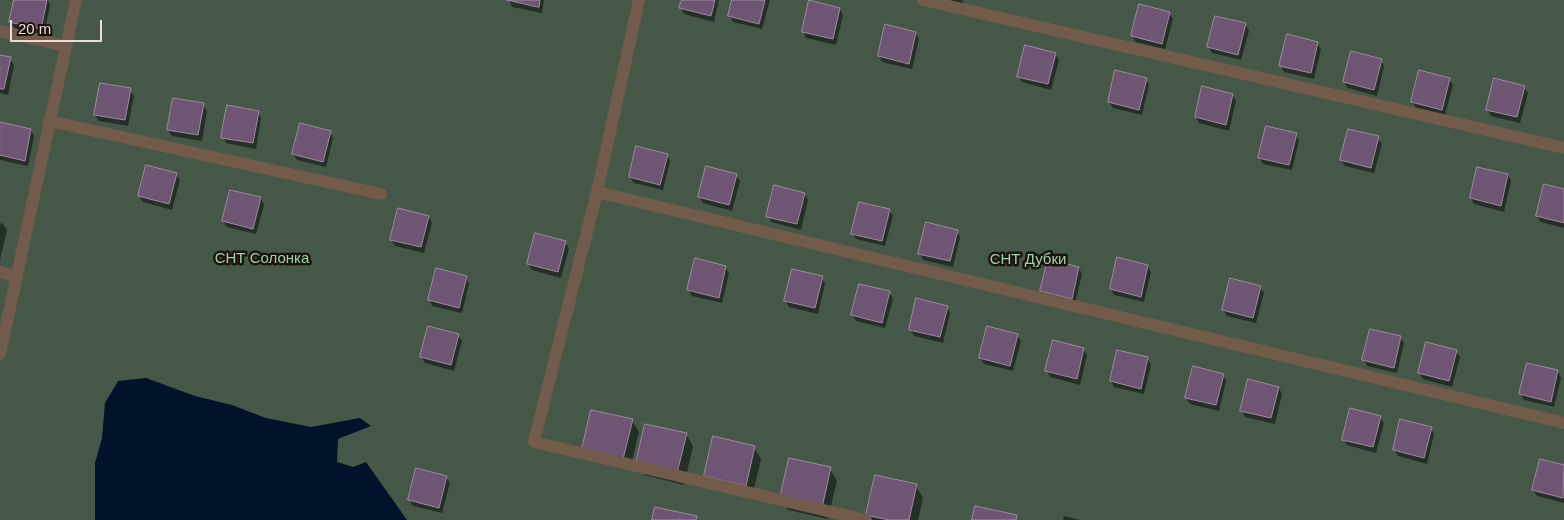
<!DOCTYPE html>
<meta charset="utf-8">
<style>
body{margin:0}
#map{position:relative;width:1564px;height:520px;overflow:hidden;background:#3c2819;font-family:Helvetica,sans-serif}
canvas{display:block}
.scale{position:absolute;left:10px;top:20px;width:92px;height:22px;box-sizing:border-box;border:2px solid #ebddd3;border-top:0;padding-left:6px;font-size:15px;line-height:18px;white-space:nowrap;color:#ebddd3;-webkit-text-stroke:4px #1c130c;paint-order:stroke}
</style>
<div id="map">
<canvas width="1564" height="520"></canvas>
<div class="scale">20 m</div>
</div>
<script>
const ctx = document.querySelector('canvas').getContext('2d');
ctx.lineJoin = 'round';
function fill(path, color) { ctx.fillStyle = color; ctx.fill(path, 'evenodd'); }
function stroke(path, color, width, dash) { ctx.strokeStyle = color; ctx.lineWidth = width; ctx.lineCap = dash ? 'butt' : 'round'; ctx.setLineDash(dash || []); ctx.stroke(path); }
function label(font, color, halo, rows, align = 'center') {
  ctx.font = font + ' Helvetica,sans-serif'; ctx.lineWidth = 5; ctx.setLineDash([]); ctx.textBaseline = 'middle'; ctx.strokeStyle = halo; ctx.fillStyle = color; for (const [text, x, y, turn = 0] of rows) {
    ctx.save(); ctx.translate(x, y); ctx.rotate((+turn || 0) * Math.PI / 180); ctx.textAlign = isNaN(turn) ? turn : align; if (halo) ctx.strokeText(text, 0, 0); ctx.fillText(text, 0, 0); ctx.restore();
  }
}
const green = new Path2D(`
 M0,0H1564V520H0Z`);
const water = new Path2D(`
 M146,378L195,396L232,405L266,418L311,427L360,418L371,426L338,439L337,462L353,467L366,462L407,520H95V463L102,438L105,403L118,381Z`);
const shadow = new Path2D(`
 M16,0H48L50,5L44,35L14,28L11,22Z
 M509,0H544L542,13L512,7Z
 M683,0H719L714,22L684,14L681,8Z
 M734,0H770L762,29L733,22L730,16Z
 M929,0H963L961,11Z
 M840,9L843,15L836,45L806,38L803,31Z
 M1169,13L1173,19L1165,49L1136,42L1132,36Z
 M1245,24L1249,31L1241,60L1212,53L1209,47Z
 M916,33L919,39L912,69L882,62L879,56Z
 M1317,43L1321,49L1314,79L1284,72L1281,66Z
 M1055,54L1059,60L1051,90L1022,82L1018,76Z
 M0,56L10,59L14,65L8,95L0,93Z
 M1381,60L1384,66L1377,96L1348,88L1344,82Z
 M1146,79L1149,85L1142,115L1113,108L1109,102Z
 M1449,79L1453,85L1445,115L1416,108L1412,102Z
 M1524,87L1528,93L1520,123L1491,116L1487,109Z
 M130,90L134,96L128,126L99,121L95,115Z
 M1233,95L1236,101L1229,131L1199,123L1196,117Z
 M203,105L207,111L202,141L172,136L168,130Z
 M258,112L261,118L256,149L226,143L223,137Z
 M0,128L31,130L34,136L28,166L0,160Z
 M330,132L333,138L326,167L297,160L293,154Z
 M1296,134L1299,141L1292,170L1263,164L1259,157Z
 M1378,138L1382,144L1374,173L1345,166L1341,160Z
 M667,155L670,161L663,190L634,183L630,177Z
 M1478,168L1508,175L1511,181L1504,212L1474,204L1471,198Z
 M176,174L180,180L172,210L143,202L139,196Z
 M736,175L740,181L732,211L703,203L699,197Z
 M1564,190V228L1541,222L1537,216Z
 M805,194L808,200L801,230L771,222L768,216Z
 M261,198L264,205L256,234L227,227L223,221Z
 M889,210L893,216L885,246L856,239L852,233Z
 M429,217L432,223L424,253L395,246L391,240Z
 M0,223L3,224L7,230L0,260Z
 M957,231L960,237L953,267L923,260L920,253Z
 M565,242L569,248L561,278L532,270L528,264Z
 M1148,266L1151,272L1144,302L1114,295L1111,289Z
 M725,267L729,273L722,303L692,296L689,290Z
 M1079,268L1082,274L1075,304L1045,297L1042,291Z
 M466,277L469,284L462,313L432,306L429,299Z
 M822,278L825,284L818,314L789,307L785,300Z
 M1260,287L1264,293L1256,323L1227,316L1223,310Z
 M889,292L893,299L885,328L856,321L852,315Z
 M947,307L950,313L943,343L914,336L910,329Z
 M458,335L462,341L454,371L425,363L421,357Z
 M1017,335L1021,341L1013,371L984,364L980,358Z
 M1400,337L1404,343L1397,373L1367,366L1364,360Z
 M1083,349L1087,355L1080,385L1050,377L1047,371Z
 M1118,351L1148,359L1151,365L1144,394L1114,387L1111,381Z
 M1456,351L1460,357L1452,387L1423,379L1419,373Z
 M1558,371L1561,378L1554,407L1524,400L1521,394Z
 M1223,375L1226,381L1219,411L1190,404L1186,398Z
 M1279,388L1282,394L1275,424L1245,417L1242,410Z
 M1380,417L1384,423L1376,453L1347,445L1343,439Z
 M632,420L639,432L630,470L590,461Z
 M1431,428L1434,434L1427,464L1398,456L1394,450Z
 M686,434L693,446L684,485L644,475L637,463Z
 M754,447L761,459L752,498L705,476Z
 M1541,460L1564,466V503L1537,496L1533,490Z
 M830,469L837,481L828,519L788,510L781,498Z
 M446,477L450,483L442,513L413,506L409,500Z
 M916,486L923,498L918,520H870L867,515Z
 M1064,516L1080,520H1063Z`);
const building = new Path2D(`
 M14,0H47L41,29L9,22Z
 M507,0H540L539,7Z
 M682,0H715L711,16L679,8Z
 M732,0H765L759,24L728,16Z
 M809,0L840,8L833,39L802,32Z
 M1139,4L1170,12L1162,44L1131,36Z
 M1215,16L1246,23L1238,55L1207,47Z
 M885,24L916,32L909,64L878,56Z
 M1287,34L1318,42L1311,73L1279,66Z
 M1025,45L1056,53L1048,84L1017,77Z
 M1351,51L1382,59L1374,90L1343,82Z
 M0,55L11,57L4,89H0Z
 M1115,70L1147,78L1139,110L1108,102Z
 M1419,70L1450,78L1442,110L1411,102Z
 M1494,78L1525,86L1517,117L1486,110Z
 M100,83L131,88L125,120L94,115Z
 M1202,86L1233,94L1226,125L1195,117Z
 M173,98L204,103L198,135L167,130Z
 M227,105L259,111L253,143L221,138Z
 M0,122L31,129L25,161L0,155Z
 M300,123L331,131L323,162L292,154Z
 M1266,126L1297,133L1289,165L1258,158Z
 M1348,129L1379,136L1371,168L1340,160Z
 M636,146L668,154L660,185L629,177Z
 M146,165L177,173L169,204L138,196Z
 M706,166L737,174L729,205L698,197Z
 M1477,167L1508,174L1501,206L1470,198Z
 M1544,184L1564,189V223L1536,216Z
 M774,185L805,193L797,224L766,217Z
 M230,190L261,197L253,229L222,221Z
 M859,202L890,209L882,241L851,234Z
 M398,208L429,216L421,247L390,240Z
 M926,222L958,230L950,261L918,254Z
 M535,233L566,241L558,272L527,264Z
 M1117,257L1148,265L1141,297L1110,289Z
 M695,258L726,266L719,298L687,290Z
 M1048,259L1079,267L1072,299L1040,291Z
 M436,268L467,276L459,308L428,300Z
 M792,269L823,276L815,308L784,301Z
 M1230,278L1261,286L1253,318L1222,310Z
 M859,284L890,291L882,323L851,315Z
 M916,298L948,306L940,337L909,330Z
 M428,326L459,334L451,365L420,357Z
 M987,326L1018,334L1010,366L979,358Z
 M1370,329L1401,336L1394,368L1362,360Z
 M1053,340L1084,348L1077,379L1045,371Z
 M1426,342L1457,350L1449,381L1418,373Z
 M1117,350L1148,357L1141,389L1110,381Z
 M1527,363L1558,370L1551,402L1519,394Z
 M1193,366L1224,374L1216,405L1185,398Z
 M1248,379L1279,387L1271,418L1240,411Z
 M1350,408L1381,416L1373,447L1342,440Z
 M591,410L633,419L623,459L582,449Z
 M1400,419L1432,427L1424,458L1393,450Z
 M645,424L687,433L677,473L636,463Z
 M713,436L755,446L746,486L704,476Z
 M789,458L831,467L822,508L780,498Z
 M1540,459L1564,465L1563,498L1532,490Z
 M416,468L447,476L439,508L408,500Z
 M875,475L917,484L909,520H889L866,515Z
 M975,506L1017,515L1016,520H972Z
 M655,507L697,516L696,520H652Z`);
const minor = new Path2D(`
 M639,0L597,192L534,442L866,520
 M923,0L1564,148
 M0,31L66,46
 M49,121L381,194
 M597,192L1564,423
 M0,272L17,277
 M0,354L76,0`);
const parkNames = [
 ["СНТ Солонка",262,259],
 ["СНТ Дубки",1028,260]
];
fill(green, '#455848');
fill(water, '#01132b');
fill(shadow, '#0007');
fill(building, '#6e5573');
stroke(building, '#9d8aa0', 1);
stroke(minor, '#725b4b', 12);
label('15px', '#9cd4a7', '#1c130c', parkNames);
</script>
